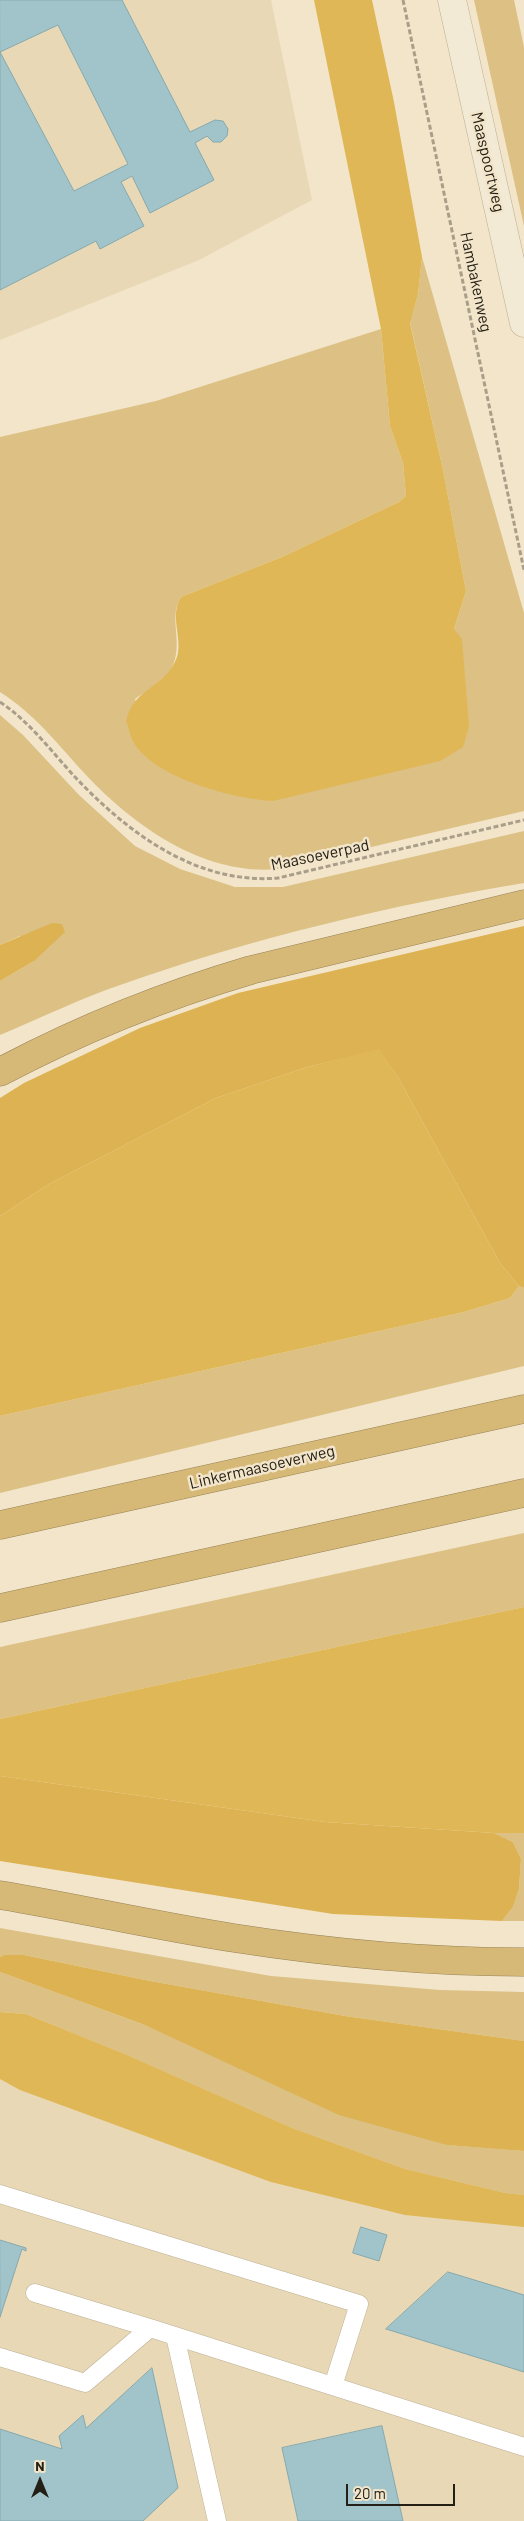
<!DOCTYPE html>
<style>
body{margin:0}
#map{position:relative;width:524px;height:2521px;overflow:hidden;background:#f2e5ca;font-family:Barlow,sans-serif}
canvas{display:block}
.north{position:absolute;left:15px;top:2456px;width:50px;height:50px;-webkit-text-stroke:4px #f2e5ca;paint-order:stroke;rotate:0deg;font-size:14px;font-weight:700;line-height:20px;text-align:center;color:#252016}
.north::after{content:'';display:block;margin:auto;width:18px;height:22px;background:#252016;clip-path:polygon(50% 0,100% 100%,50% 72%,0 100%)}
.scale{position:absolute;left:346px;top:2484px;width:109px;height:22px;box-sizing:border-box;border:2px solid #252016;border-top:0;padding-left:6px;font-size:15px;line-height:18px;white-space:nowrap;color:#252016;-webkit-text-stroke:4px #f2e5ca;paint-order:stroke}
</style>
<div id="map">
<canvas width="524" height="2521"></canvas>
<div class="north">N</div>
<div class="scale">20 m</div>
</div>
<script>
const ctx = document.querySelector('canvas').getContext('2d');
ctx.lineJoin = 'round';
function fill(path, color) { ctx.fillStyle = color; ctx.fill(path, 'evenodd'); }
function stroke(path, color, width, dash) { ctx.strokeStyle = color; ctx.lineWidth = width; ctx.lineCap = dash ? 'butt' : 'round'; ctx.setLineDash(dash || []); ctx.stroke(path); }
function label(font, color, halo, rows, align = 'center') {
  ctx.font = font + ' Barlow,sans-serif'; ctx.lineWidth = 5; ctx.setLineDash([]); ctx.textBaseline = 'middle'; ctx.strokeStyle = halo; ctx.fillStyle = color; for (const [text, x, y, turn = 0] of rows) {
    ctx.save(); ctx.translate(x, y); ctx.rotate((+turn || 0) * Math.PI / 180); ctx.textAlign = isNaN(turn) ? turn : align; if (halo) ctx.strokeText(text, 0, 0); ctx.fillText(text, 0, 0); ctx.restore();
  }
}
const built = new Path2D(`
 M0,0H271L312,200L199,260L0,340Z
 M0,2015L524,2092V2521H0Z`);
const green = new Path2D(`
 M474,0H514L524,47V226Z
 M422,257L524,613V811L278,869C205,876 135,827 87,776C59,746 35,714 0,692V437L156,401L381,329L390,426L403,463L406,496L399,502L282,557L181,597C166,620 188,647 167,676C160,685 144,692 135,699L153,761L207,788L454,629L466,591L443,470L410,322L418,294Z
 M0,715L23,735L79,795L135,846L180,869L235,887H283L524,831V883C391,905 250,939 123,984C81,998 41,1018 0,1035V981L34,961L20,936L0,945Z
 M519,1286L524,1288V1366L0,1493V1416L464,1312L510,1298Z
 M524,1533V1607L0,1719V1647Z
 M494,1833H524V1921H502L513,1907L519,1889L521,1859L513,1842Z
 M0,1928L271,1976L440,1990L524,1992V2041L345,2016L150,1981L24,1955H4L0,1957Z
 M0,1972L145,2025L447,2145L524,2151V2195L505,2193L405,2169L292,2128L127,2055L26,2014L0,2012Z`);
const forest = new Path2D(`
 M52,923L62,924L65,932L34,961L0,981V945Z
 M524,926V1288L519,1286L500,1263L398,1077L379,1050L307,1067L216,1098L49,1184L0,1216V1098L24,1083L140,1028L238,993Z
 M0,1776L325,1822L494,1833L513,1842L521,1859L519,1889L513,1907L502,1921L333,1914L0,1861Z
 M4,1955H24L150,1981L345,2016L524,2041V2151L447,2145L339,2115L145,2025L0,1972V1957Z`);
const water = new Path2D(`
 M314,0H372L394,102L422,257L418,294L410,323L443,470L466,591L454,629L462,639L469,726L463,747L440,761L273,801C234,799 155,778 134,743C130,736 129,728 126,721C135,685 165,690 177,657C183,638 169,616 181,597L282,557L399,502L406,496L403,463L390,426L381,329Z
 M379,1049L398,1077L500,1263L519,1286L510,1298L464,1312L0,1416V1216L49,1184L216,1098L307,1067Z
 M524,1607V1833H494L325,1822L0,1776V1719Z
 M0,2012L26,2014L127,2055L292,2128L405,2169L505,2193L524,2195V2227L405,2215L271,2182L20,2090L0,2079Z`);
const building = new Path2D(`
 M0,0H122L190,132L215,120L223,121L228,129L227,136L221,142H213L207,136L195,143L214,180L150,213L132,176L121,182L144,226L100,249L96,241L0,290V52L74,191L128,164L58,25L0,52Z
 M361,2227L387,2235L379,2261L353,2253Z
 M0,2240L26,2248V2251L22,2249L0,2317Z
 M448,2272L524,2295V2372L386,2329Z
 M152,2368L178,2488L143,2521H0V2429L62,2449L59,2436L83,2415L86,2428Z
 M382,2426L403,2521H298L282,2448Z`);
const path = new Path2D(`
 M403,0L524,570
 M0,702C30,722 51,751 75,777C128,833 197,885 278,878L524,820`);
const service = new Path2D(`
 M0,2194L359,2304L333,2386
 M35,2293L150,2328
 M175,2336L217,2521
 M0,2357L85,2383L150,2328L524,2447`);
const secondary = new Path2D(`
 M452,0L524,323`);
const motorway = new Path2D(`
 M0,1072C81,1029 163,996 251,970L524,904
 M0,1525L524,1409
 M0,1608L524,1493
 M0,1895C78,1908 156,1926 234,1938C330,1953 427,1962 524,1962`);
const streetNames = [
 ["Maaspoortweg",488,162,77],
 ["Hambakenweg",476,282,78],
 ["Maasoeverpad",320,855,-12],
 ["Linkermaasoeverweg",262,1467,-13]
];
fill(built, '#e8d8b6');
fill(green, '#dcc084');
fill(forest, '#dcb252');
fill(water, '#e0b756');
fill(building, '#a0c4c9');
stroke(building, '#86a9ae', 1);
stroke(service, '#bcb095', 19);
stroke(secondary, '#bcb095', 29);
stroke(motorway, '#988355', 29);
stroke(path, '#a89e89', 3, [5, 2.5]);
stroke(service, '#fff', 18);
stroke(secondary, '#f3ead6', 28);
stroke(motorway, '#d6b877', 28);
label('16px', '#252016', '#f2e5ca', streetNames);
</script>
